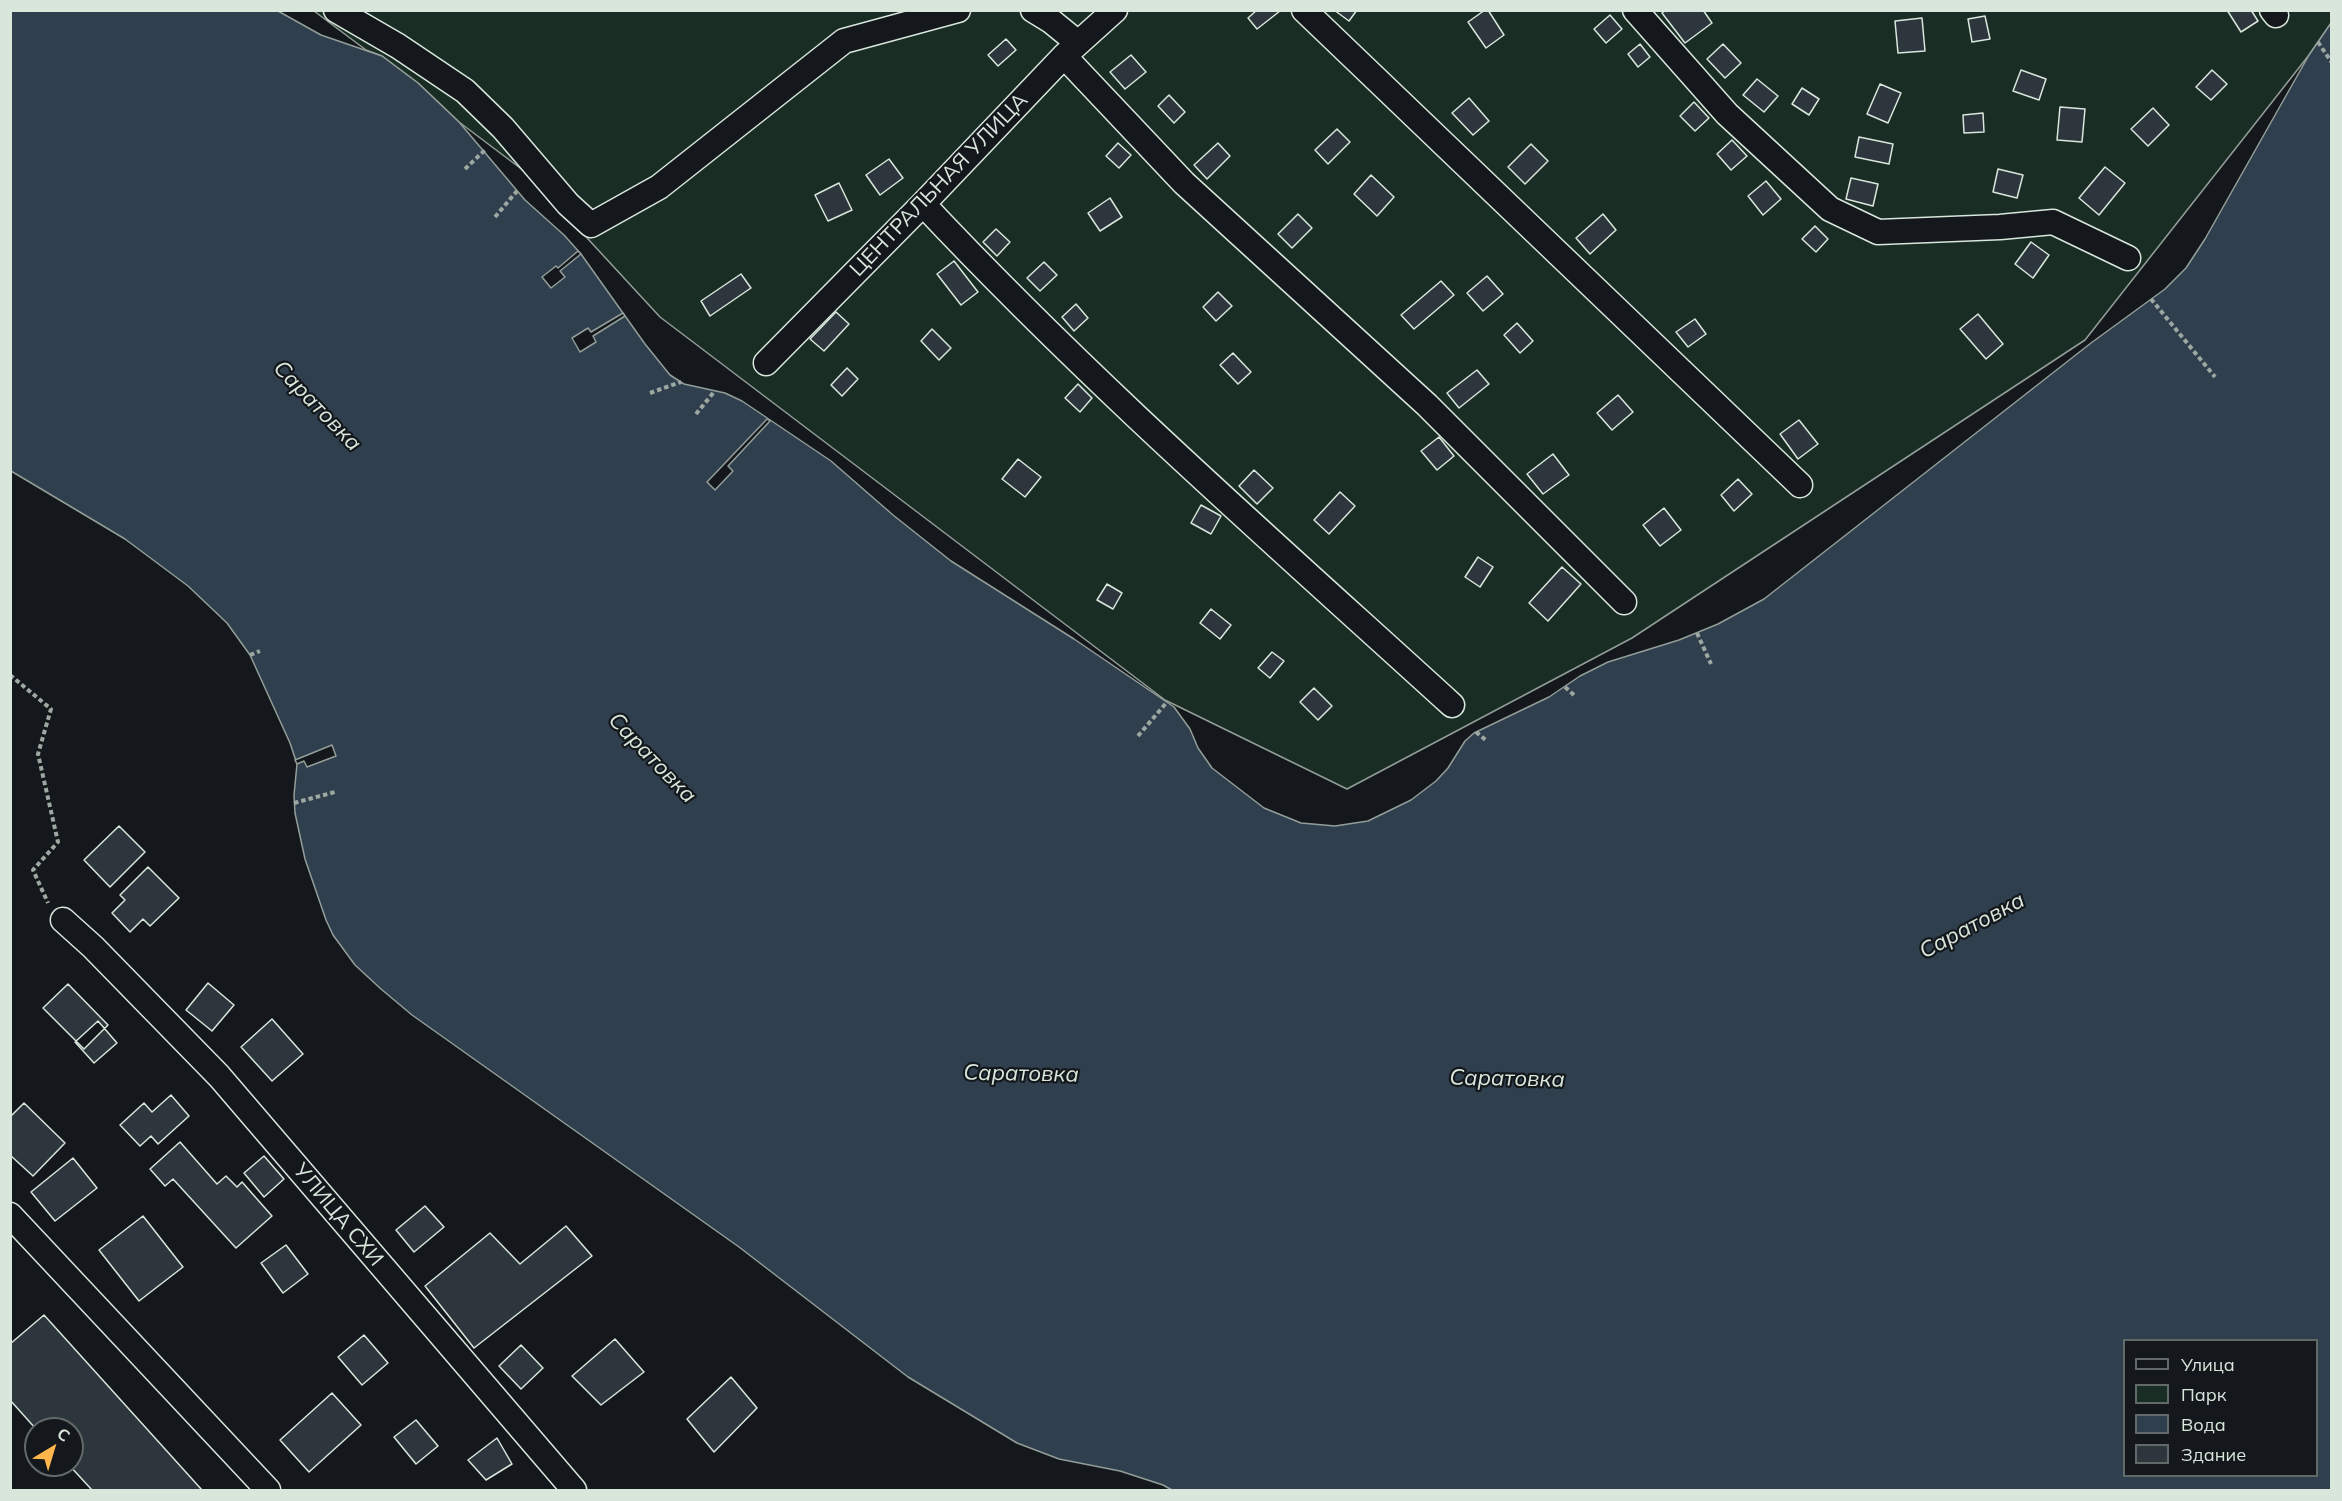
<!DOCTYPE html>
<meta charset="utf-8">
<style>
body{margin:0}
#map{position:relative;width:2342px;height:1501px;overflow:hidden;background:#14181c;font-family:Mulish,sans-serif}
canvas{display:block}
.frame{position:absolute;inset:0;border:12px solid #d8e6dc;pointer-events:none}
.legend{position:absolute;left:2123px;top:1339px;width:195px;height:138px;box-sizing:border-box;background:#14181c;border:2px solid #626a69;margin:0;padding:8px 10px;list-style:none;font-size:18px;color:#d8e6dc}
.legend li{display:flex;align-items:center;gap:12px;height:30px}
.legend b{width:30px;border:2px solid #626a69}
.north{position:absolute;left:24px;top:1417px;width:60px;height:60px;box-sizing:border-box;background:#14181c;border:2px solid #626a69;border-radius:50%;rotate:38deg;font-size:16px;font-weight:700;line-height:24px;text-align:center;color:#d8e6dc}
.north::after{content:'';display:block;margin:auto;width:21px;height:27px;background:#ffb74d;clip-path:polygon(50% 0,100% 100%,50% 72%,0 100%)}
</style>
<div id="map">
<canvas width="2342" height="1501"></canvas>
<div class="frame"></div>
<ul class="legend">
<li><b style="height:8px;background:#14181c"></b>Улица</li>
<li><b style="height:16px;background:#1a2d24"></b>Парк</li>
<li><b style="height:16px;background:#2f3f4d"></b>Вода</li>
<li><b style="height:16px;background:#2c363c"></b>Здание</li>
</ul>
<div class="north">С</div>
</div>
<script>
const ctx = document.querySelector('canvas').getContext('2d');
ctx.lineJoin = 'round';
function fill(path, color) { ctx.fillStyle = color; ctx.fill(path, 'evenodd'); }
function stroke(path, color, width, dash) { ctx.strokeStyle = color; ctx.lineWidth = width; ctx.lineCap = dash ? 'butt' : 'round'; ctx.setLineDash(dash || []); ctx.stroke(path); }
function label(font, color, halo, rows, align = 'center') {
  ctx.font = font + ' Mulish,sans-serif'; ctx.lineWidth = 4.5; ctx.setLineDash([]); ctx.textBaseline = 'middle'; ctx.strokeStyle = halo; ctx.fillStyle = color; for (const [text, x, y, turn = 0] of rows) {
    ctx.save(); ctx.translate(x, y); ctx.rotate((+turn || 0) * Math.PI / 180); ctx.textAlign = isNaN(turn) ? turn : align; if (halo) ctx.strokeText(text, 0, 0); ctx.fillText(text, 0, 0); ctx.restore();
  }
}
const green = new Path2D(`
 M2331,10L2332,22L2309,55L2085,340L1632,638L1347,789L1165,700L660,317L528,174L459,122L418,83L382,56L366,50L314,11Z`);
const water = new Path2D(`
 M11,11H278L321,35L382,56L418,83L459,122L525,200L564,235L581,254L645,344L670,375L684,384L725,393L742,401L831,461L893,515L951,561L1074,639L1174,707L1190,729L1198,748L1212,768L1264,808L1301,823L1335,826L1368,821L1411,800L1436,781L1448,768L1465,741L1474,733L1549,697L1580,676L1608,662L1679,640L1718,624L1764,599L2091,343L2165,289L2186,268L2205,239L2309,55L2331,23V1490H1172L1163,1485L1120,1471L1059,1459L1017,1443L908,1377L739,1247L412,1015L381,989L355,965L333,935L326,920L305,859L295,813L294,795L297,764L290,743L250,655L227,623L188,586L125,539L11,471ZM2124,1340H2316V1476H2124Z`);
const pier = new Path2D(`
 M578,251L581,254L560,271L565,277L551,288L542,277L556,266L558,268Z
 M623,313L625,316L593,336L596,342L580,352L572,338L588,328L591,332Z
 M767,419L770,421L728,466L733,471L715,490L707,482Z
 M332,745L336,756L307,767L304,761L297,764L295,760Z`);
const building = new Path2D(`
 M1257,10H1280V11L1257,29L1248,18Z
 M1334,10H1357L1349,21Z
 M1485,10H1488L1504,35L1486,48L1468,22Z
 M1666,10H1703L1712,23L1685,43L1662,13Z
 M2227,10H2251L2258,21L2241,32Z
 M1610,15L1622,29L1606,43L1594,29Z
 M1985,16L1990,39L1972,42L1968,19Z
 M1922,18L1925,51L1898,53L1895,21Z
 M1006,39L1016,50L998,66L988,55Z
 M1640,44L1650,57L1638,67L1628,54Z
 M1723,44L1741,63L1725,78L1707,59Z
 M1131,55L1146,72L1125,89L1110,72Z
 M2021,70L2046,79L2039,100L2013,91Z
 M2212,70L2227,84L2211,100L2196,87Z
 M1757,79L1778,96L1764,112L1743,95Z
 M1880,84L1901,93L1888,123L1867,114Z
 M1802,88L1819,99L1809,115L1792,104Z
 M1169,95L1185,112L1174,123L1158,106Z
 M1469,98L1489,121L1473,135L1452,113Z
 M1694,102L1709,118L1695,131L1680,116Z
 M2060,107L2085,109L2082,142L2057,140Z
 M2153,108L2169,125L2148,146L2131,129Z
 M1983,113L1984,132L1964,133L1963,115Z
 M1337,129L1350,142L1328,164L1315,150Z
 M1859,137L1893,144L1889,164L1855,157Z
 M1732,140L1747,156L1731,170L1717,154Z
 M1118,143L1131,155L1119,168L1106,156Z
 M1218,143L1230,156L1207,179L1194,165Z
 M1531,144L1548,161L1525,184L1508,167Z
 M889,159L903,178L880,195L866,175Z
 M2105,167L2125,183L2099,215L2079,198Z
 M1998,169L2023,175L2017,198L1993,192Z
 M1371,175L1394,197L1377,216L1354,194Z
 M1851,178L1878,184L1873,206L1846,199Z
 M1766,181L1781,199L1763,215L1748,196Z
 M839,183L852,210L828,221L815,195Z
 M1110,198L1122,217L1100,231L1088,213Z
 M1298,214L1312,228L1292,248L1278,234Z
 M1603,214L1616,230L1590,254L1576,238Z
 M1815,226L1828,239L1816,252L1802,239Z
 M996,229L1010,242L997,256L983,242Z
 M2031,242L2049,255L2033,278L2015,264Z
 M954,261L978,292L961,305L937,274Z
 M1044,262L1057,275L1040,291L1027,278Z
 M741,274L751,288L710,316L701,301Z
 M1487,276L1503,294L1483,311L1467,293Z
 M1441,281L1454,295L1414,329L1401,315Z
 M1218,292L1232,306L1216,321L1203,307Z
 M1076,304L1088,318L1074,331L1062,317Z
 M836,312L849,324L824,351L810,339Z
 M1978,314L2003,344L1986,359L1960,329Z
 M1695,319L1706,334L1688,347L1676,332Z
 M1517,323L1533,341L1520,353L1504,335Z
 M932,329L951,348L939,360L921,341Z
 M1233,353L1251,372L1238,384L1220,365Z
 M847,368L858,379L842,396L831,385Z
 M1477,370L1489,384L1459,408L1447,393Z
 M1078,384L1092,398L1080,412L1065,398Z
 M1618,395L1633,412L1612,430L1597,413Z
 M1799,420L1818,444L1798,459L1780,434Z
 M1439,437L1454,456L1437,470L1421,451Z
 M1553,454L1569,475L1543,494L1527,474Z
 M1018,459L1041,477L1025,497L1002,479Z
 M1254,470L1273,488L1257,504L1239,486Z
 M1738,479L1752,494L1734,511L1721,495Z
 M1340,492L1355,506L1329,534L1314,520Z
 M1201,505L1221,516L1211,534L1191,523Z
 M1664,508L1681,530L1660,546L1643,525Z
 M1478,557L1493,567L1480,587L1465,577Z
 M1562,567L1581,584L1548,621L1529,603Z
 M1107,584L1122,593L1113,609L1097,600Z
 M1211,609L1231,625L1220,639L1200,623Z
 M1272,652L1284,661L1270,678L1258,668Z
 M1314,688L1332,706L1318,720L1300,702Z
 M119,826L145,852L110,887L84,860Z
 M148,867L179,898L150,926L143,919L130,932L112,913L125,900L120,895Z
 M208,983L234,1005L212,1031L186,1010Z
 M68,984L108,1025L84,1049L43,1008Z
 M272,1019L303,1054L272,1081L241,1047Z
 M98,1021L117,1043L94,1063L75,1042Z
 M171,1095L189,1116L158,1144L151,1136L140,1146L120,1125L144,1103L152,1112Z
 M24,1103L65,1143L33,1176L10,1155V1117Z
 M180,1142L217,1184L226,1176L237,1187L242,1182L272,1216L236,1248L173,1179L165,1186L150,1169Z
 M264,1156L284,1179L264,1197L244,1173Z
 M73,1158L97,1188L55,1221L31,1192Z
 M425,1206L444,1227L414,1252L396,1230Z
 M143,1216L183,1267L139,1301L99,1250Z
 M566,1226L592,1256L474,1348L425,1286L490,1233L520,1264Z
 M286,1245L308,1274L283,1293L261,1263Z
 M44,1315L202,1490H92L69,1465H72V1429H36L10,1400V1344Z
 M364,1335L388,1363L362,1385L338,1357Z
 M615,1339L644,1372L601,1405L572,1376Z
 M521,1345L543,1368L521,1389L499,1366Z
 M731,1377L757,1408L714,1452L687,1419Z
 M332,1393L361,1425L309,1472L280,1440Z
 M416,1420L438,1446L416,1464L394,1437Z
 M497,1438L512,1464L486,1480L468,1460Z`);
const path = new Path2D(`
 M2318,42L2332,63
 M465,169L485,150
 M495,217L517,191
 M2151,299L2215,377
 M650,393L681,382
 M696,414L714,392
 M1697,633L1711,664
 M250,655L260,651
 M10,675L51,709L38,754L58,842L33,870L48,903
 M1565,687L1575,696
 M1476,732L1487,741
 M1138,736L1167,702
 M294,803L335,792`);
const minor = new Path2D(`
 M336,10L398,46L465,91L503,128L568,204L591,225L659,187L844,41L958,10
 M1033,10L1051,21L1078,43
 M1304,10L1800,485
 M1635,10L1727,114L1830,209L1878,232L2000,227L2053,222L2128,258
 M2272,10L2276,15
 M1064,56L1184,183L1427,405L1624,602
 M923,204C1089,381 1272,541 1452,705
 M766,363L923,204L1064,56L1115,10
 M63,920L93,947L219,1076L574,1490
 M10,1215L268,1490`);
const streetNames = [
 ["ЦЕНТРАЛЬНАЯ УЛИЦА",939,185,-46],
 ["УЛИЦА СХИ",338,1215,50]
];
const waterNames = [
 ["Саратовка",317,406,46],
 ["Саратовка",652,758,46],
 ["Саратовка",1972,926,-28],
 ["Саратовка",1021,1074,1],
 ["Саратовка",1507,1079,1]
];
fill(green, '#1a2d24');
stroke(green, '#939e99', 1.5);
fill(water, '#2f3f4d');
stroke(water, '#939e99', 1.5);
fill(pier, '#14181c');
stroke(pier, '#939e99', 1.5);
fill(building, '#2c363c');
stroke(building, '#d8e6dc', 1.5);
stroke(minor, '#d8e6dc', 27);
stroke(path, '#9da8a2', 4, [4.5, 3]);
stroke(minor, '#14181c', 24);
label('21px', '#d8e6dc', '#14181c', streetNames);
label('italic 22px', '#d8e6dc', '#14181c', waterNames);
</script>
